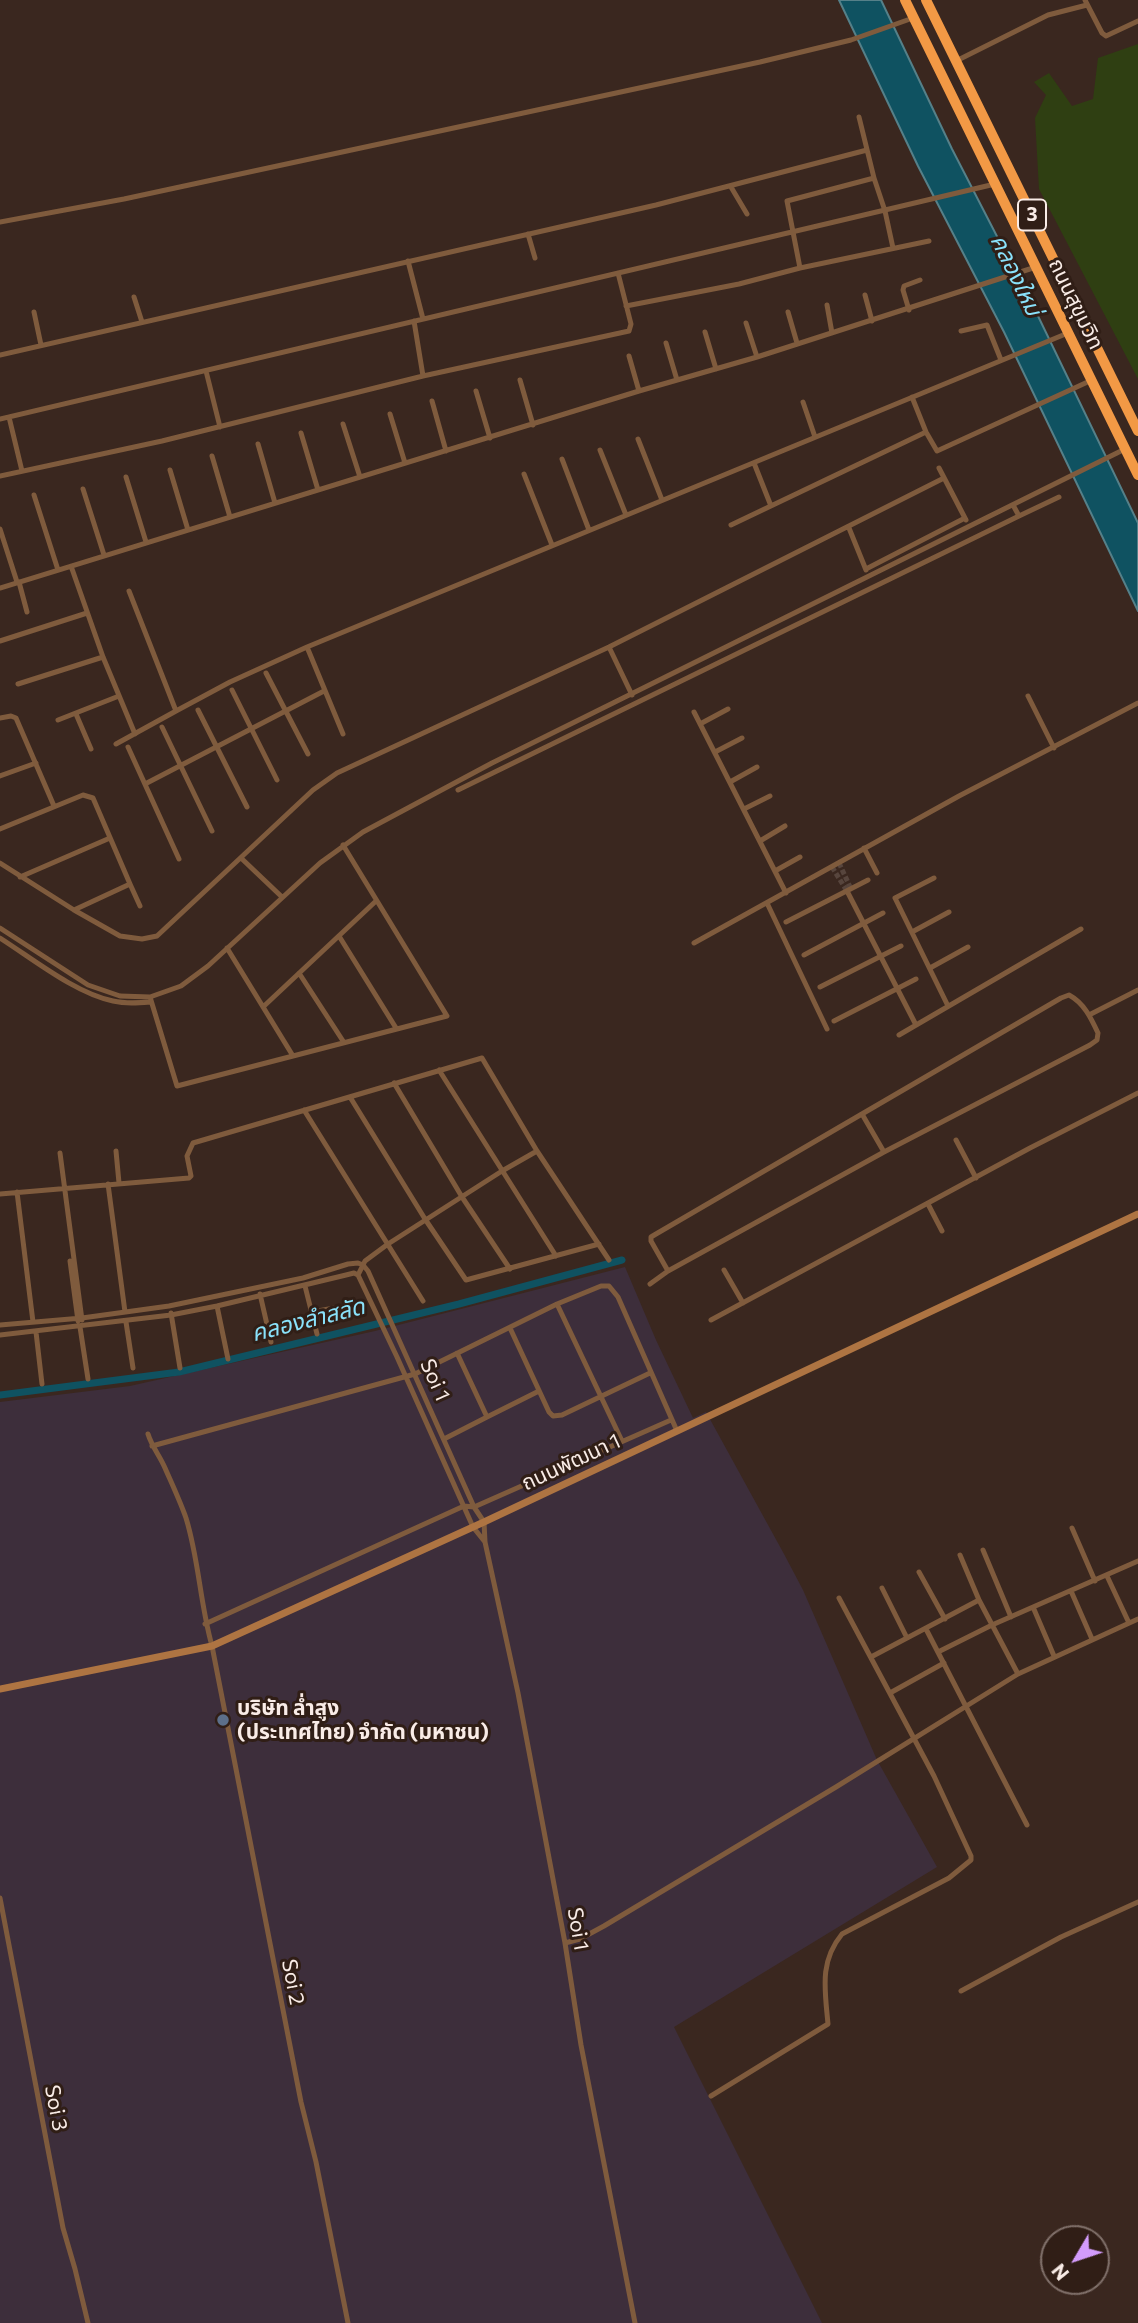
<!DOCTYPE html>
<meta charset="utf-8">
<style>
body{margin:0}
#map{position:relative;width:1138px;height:2323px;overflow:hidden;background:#3a271f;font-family:Commissioner,sans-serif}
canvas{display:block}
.north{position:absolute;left:1040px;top:2225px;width:70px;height:70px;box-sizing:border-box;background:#301e16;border:2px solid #80706a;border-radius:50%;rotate:231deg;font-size:19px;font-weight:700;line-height:28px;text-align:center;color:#f9ece7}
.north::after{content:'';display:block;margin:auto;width:24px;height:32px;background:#d39cfc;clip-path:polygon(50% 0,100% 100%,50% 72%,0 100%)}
</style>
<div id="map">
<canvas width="1138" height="2323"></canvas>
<div class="north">N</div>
</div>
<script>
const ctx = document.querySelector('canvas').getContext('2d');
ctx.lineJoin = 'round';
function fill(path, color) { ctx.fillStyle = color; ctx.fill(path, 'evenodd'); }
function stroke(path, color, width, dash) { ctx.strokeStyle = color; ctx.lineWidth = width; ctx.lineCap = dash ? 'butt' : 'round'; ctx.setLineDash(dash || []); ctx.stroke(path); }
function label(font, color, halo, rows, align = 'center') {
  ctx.font = font + ' Commissioner,"Noto Sans Thai",sans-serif'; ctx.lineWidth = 6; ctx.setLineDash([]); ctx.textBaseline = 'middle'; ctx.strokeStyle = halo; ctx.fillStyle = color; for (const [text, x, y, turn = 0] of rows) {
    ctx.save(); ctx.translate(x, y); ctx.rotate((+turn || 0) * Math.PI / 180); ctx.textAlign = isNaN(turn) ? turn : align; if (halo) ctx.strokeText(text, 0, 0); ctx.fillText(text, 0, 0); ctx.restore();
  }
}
const industrial = new Path2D(`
 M625,1267L656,1340L693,1418L706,1412L784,1554L803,1590L877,1760L937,1867L674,2027L822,2323H0V1402L130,1386L375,1331Z`);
const green = new Path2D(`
 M1138,44V379L1039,189L1035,118L1046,95L1034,82L1049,73L1072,106L1093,99L1098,58Z`);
const water = new Path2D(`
 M839,0H881L952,149L1038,316L1138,523V611L1004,332L918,166Z`);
const canal = new Path2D(`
 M0,1395L179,1372L459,1304L622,1260`);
const streetTunnel = new Path2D(`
 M839,863L851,889
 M832,867L847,891`);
const street = new Path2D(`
 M1085,0L1102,33L1106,36L1138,21
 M956,61L1048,15L1087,5
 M859,117L874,178L885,211L893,248
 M731,187L747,214
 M0,222L124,199L760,62L851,40L913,18
 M528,234L535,258
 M408,261L423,319
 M800,268L787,201L874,178
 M865,295L872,321
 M134,297L142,322
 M827,305L832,333
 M626,306L739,284L800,268L929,241
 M909,310L903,290L904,286L920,280
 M34,312L41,345
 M788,312L797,343
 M414,321L423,376
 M746,323L757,357
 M961,331L987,325L1001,360
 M705,332L716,369
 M666,343L677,380
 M0,355L656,205L867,150
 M629,356L639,391
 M206,371L220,427
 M520,380L533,425
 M476,391L490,438
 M912,397L926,432L937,451L1092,380
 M432,401L446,451
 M803,402L815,437
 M390,414L405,463
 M9,417L22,471
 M0,419L995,184
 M343,424L360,477
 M301,433L318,490
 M638,439L662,500
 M258,444L275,503
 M600,450L626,515
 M212,456L230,517
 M562,459L589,530
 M754,463L771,506
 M939,468L966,520
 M170,470L188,530
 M524,474L552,545
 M0,476L162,441L423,376L629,331L631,324L618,273
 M126,477L146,542
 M83,489L104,555
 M34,495L58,570
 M1019,516L1059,497
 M731,525L926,432
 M849,528L866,570
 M0,529L17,582
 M71,566L103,657L135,734
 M866,569L965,518
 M19,582L27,612
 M0,588L639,391L757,357L1036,267
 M129,591L176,711L230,682L307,647L1068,333
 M0,641L87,613
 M307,647L343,734
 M609,647L632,695
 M266,673L308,754
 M18,684L103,657
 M232,690L277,780
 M1028,696L1054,748
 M198,710L247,807
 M694,712L786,893
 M76,714L91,749
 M0,718L11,716L16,718L54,806
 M58,720L119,696
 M700,724L728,709
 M162,727L212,831
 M116,744L176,711
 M128,747L179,859
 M715,752L742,738
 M0,776L36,763
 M730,782L757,767
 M145,784L324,691
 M458,790L1019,516L1013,505
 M744,809L770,796
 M0,829L83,795L93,798L130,884L74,910
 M760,841L785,826
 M864,848L877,873
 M241,858L282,897
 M0,863L74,910L120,936L142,939L157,936L313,790L337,773L609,647L944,478
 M775,871L800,857
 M20,877L110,838
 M934,878L895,898L948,1006
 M130,884L140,906
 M847,891L916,1025
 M767,903L827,1029
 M786,922L868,880
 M0,928L88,985L120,996L150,997L181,986L208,966L320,863L363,832L492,763L1125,449
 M912,932L949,912
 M339,936L396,1028
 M0,938C33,959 75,993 113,1001C126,1004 138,1003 151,1002
 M694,943L959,796L1138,703
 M227,948L293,1056L447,1016L343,845
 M804,955L883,913
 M930,968L968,947
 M299,973L343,1041
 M820,987L901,946
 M150,997L177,1086L293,1056
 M263,1007L376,901
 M1089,1015L1138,990
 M834,1021L916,979
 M899,1035L1081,929
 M439,1070L556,1256
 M394,1083L462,1197L510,1269
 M350,1097L425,1219L466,1280L599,1244
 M304,1110L423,1301
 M862,1114L884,1152
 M956,1140L976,1178
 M116,1151L119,1183
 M60,1153L82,1320
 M108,1184L125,1312
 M17,1192L33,1322
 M0,1194L189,1178L191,1176L187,1156L193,1143L482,1058L537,1151L609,1260
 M928,1204L942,1231
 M70,1261L78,1321
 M724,1270L743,1303
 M358,1275L397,1357L473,1527L485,1542
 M358,1275L365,1261L388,1244L502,1171L537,1151
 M650,1284L668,1271L884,1152L1090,1045L1097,1040L1098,1033C1091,1018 1084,1003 1069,995L1061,998L656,1234L651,1237V1241L668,1271
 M305,1286L317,1334
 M260,1294L271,1342
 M557,1304L622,1441
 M217,1306L228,1359
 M312,1312L340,1307
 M171,1313L180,1368
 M711,1320L1030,1148L1138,1093
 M126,1322L133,1368
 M0,1325L82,1318L169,1306L303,1278L348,1264L358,1263L363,1265L368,1271L474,1507L484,1522L485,1542L518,1693L565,1943L581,2045L635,2323
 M80,1327L88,1379
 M510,1328L549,1412L553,1416L562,1415L650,1373
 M36,1332L42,1384
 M0,1335L171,1315L217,1306L346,1275L354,1273L358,1275
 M457,1353L487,1417L539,1391
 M148,1434C152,1447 160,1456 165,1468C172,1484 180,1501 186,1518C199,1560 200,1604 212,1646L301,2102L316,2162L348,2323
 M444,1439L487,1417
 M152,1446L415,1374L557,1304L601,1286H609L618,1297L677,1431
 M1072,1528L1095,1581
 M983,1550L1011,1617
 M960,1555L979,1600L1018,1674
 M919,1572L945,1619
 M1107,1576L1129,1623
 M882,1588L907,1638
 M1071,1591L1092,1639
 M1033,1607L1054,1656
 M205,1624L464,1506L474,1507L671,1420
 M926,1629L1027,1825
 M938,1652L992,1625L1138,1561
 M871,1657L979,1600
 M890,1693L944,1663
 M0,1898L63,2228L75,2269L88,2323
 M565,1943L580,1939L604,1926L836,1787L1018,1674L1138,1619
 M961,1991L1061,1937L1138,1902
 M711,2096L828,2024C825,1990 819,1962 842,1934L949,1878L971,1860V1856L934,1776L839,1598`);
const secondary = new Path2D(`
 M0,1689L212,1646L484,1522L1138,1214`);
const highway = new Path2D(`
 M905,0L1138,475
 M926,0L1138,431`);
const markers = [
 [223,1720,7,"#5c6f8a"]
];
const shields = [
 [1032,215,28]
];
const shieldNames = [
 ["3",1032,215]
];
const streetNames = [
 ["ถนนสุขุมวิท",1076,304,64],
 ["Soi 1",435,1380,66],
 ["ถนนพัฒนา 1",571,1462,-25],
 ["Soi 1",578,1929,80],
 ["Soi 2",293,1982,79],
 ["Soi 3",56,2108,79]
];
const poiNames = [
 ["บริษัท ล่ำสูง",237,1708],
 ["(ประเทศไทย) จำกัด (มหาชน)",237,1732]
];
const waterNames = [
 ["คลองใหม่",1016,275,64],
 ["คลองลำสลัด",308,1320,-14]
];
fill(industrial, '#3d2e3b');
fill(green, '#2f3f12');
fill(water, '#0f5261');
stroke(water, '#558089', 2);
stroke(canal, '#0f5261', 7);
stroke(streetTunnel, '#57453d', 5, [5, 2.5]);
stroke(street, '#7f5b3d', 5);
stroke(secondary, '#ae7442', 7);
stroke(highway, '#f29945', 10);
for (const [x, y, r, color] of markers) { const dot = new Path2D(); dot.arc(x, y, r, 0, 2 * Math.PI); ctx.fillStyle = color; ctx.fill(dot); stroke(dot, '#301e16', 2.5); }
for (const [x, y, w] of shields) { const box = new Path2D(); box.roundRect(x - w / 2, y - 15.5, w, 31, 5); ctx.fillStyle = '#301e16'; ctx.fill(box); stroke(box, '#f9ece7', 2); }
label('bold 19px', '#f9ece7', null, shieldNames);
label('21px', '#f9ece7', '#301e16', streetNames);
label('bold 21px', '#f9ece7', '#301e16', poiNames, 'left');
label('italic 23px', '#8ae2fb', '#301e16', waterNames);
</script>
